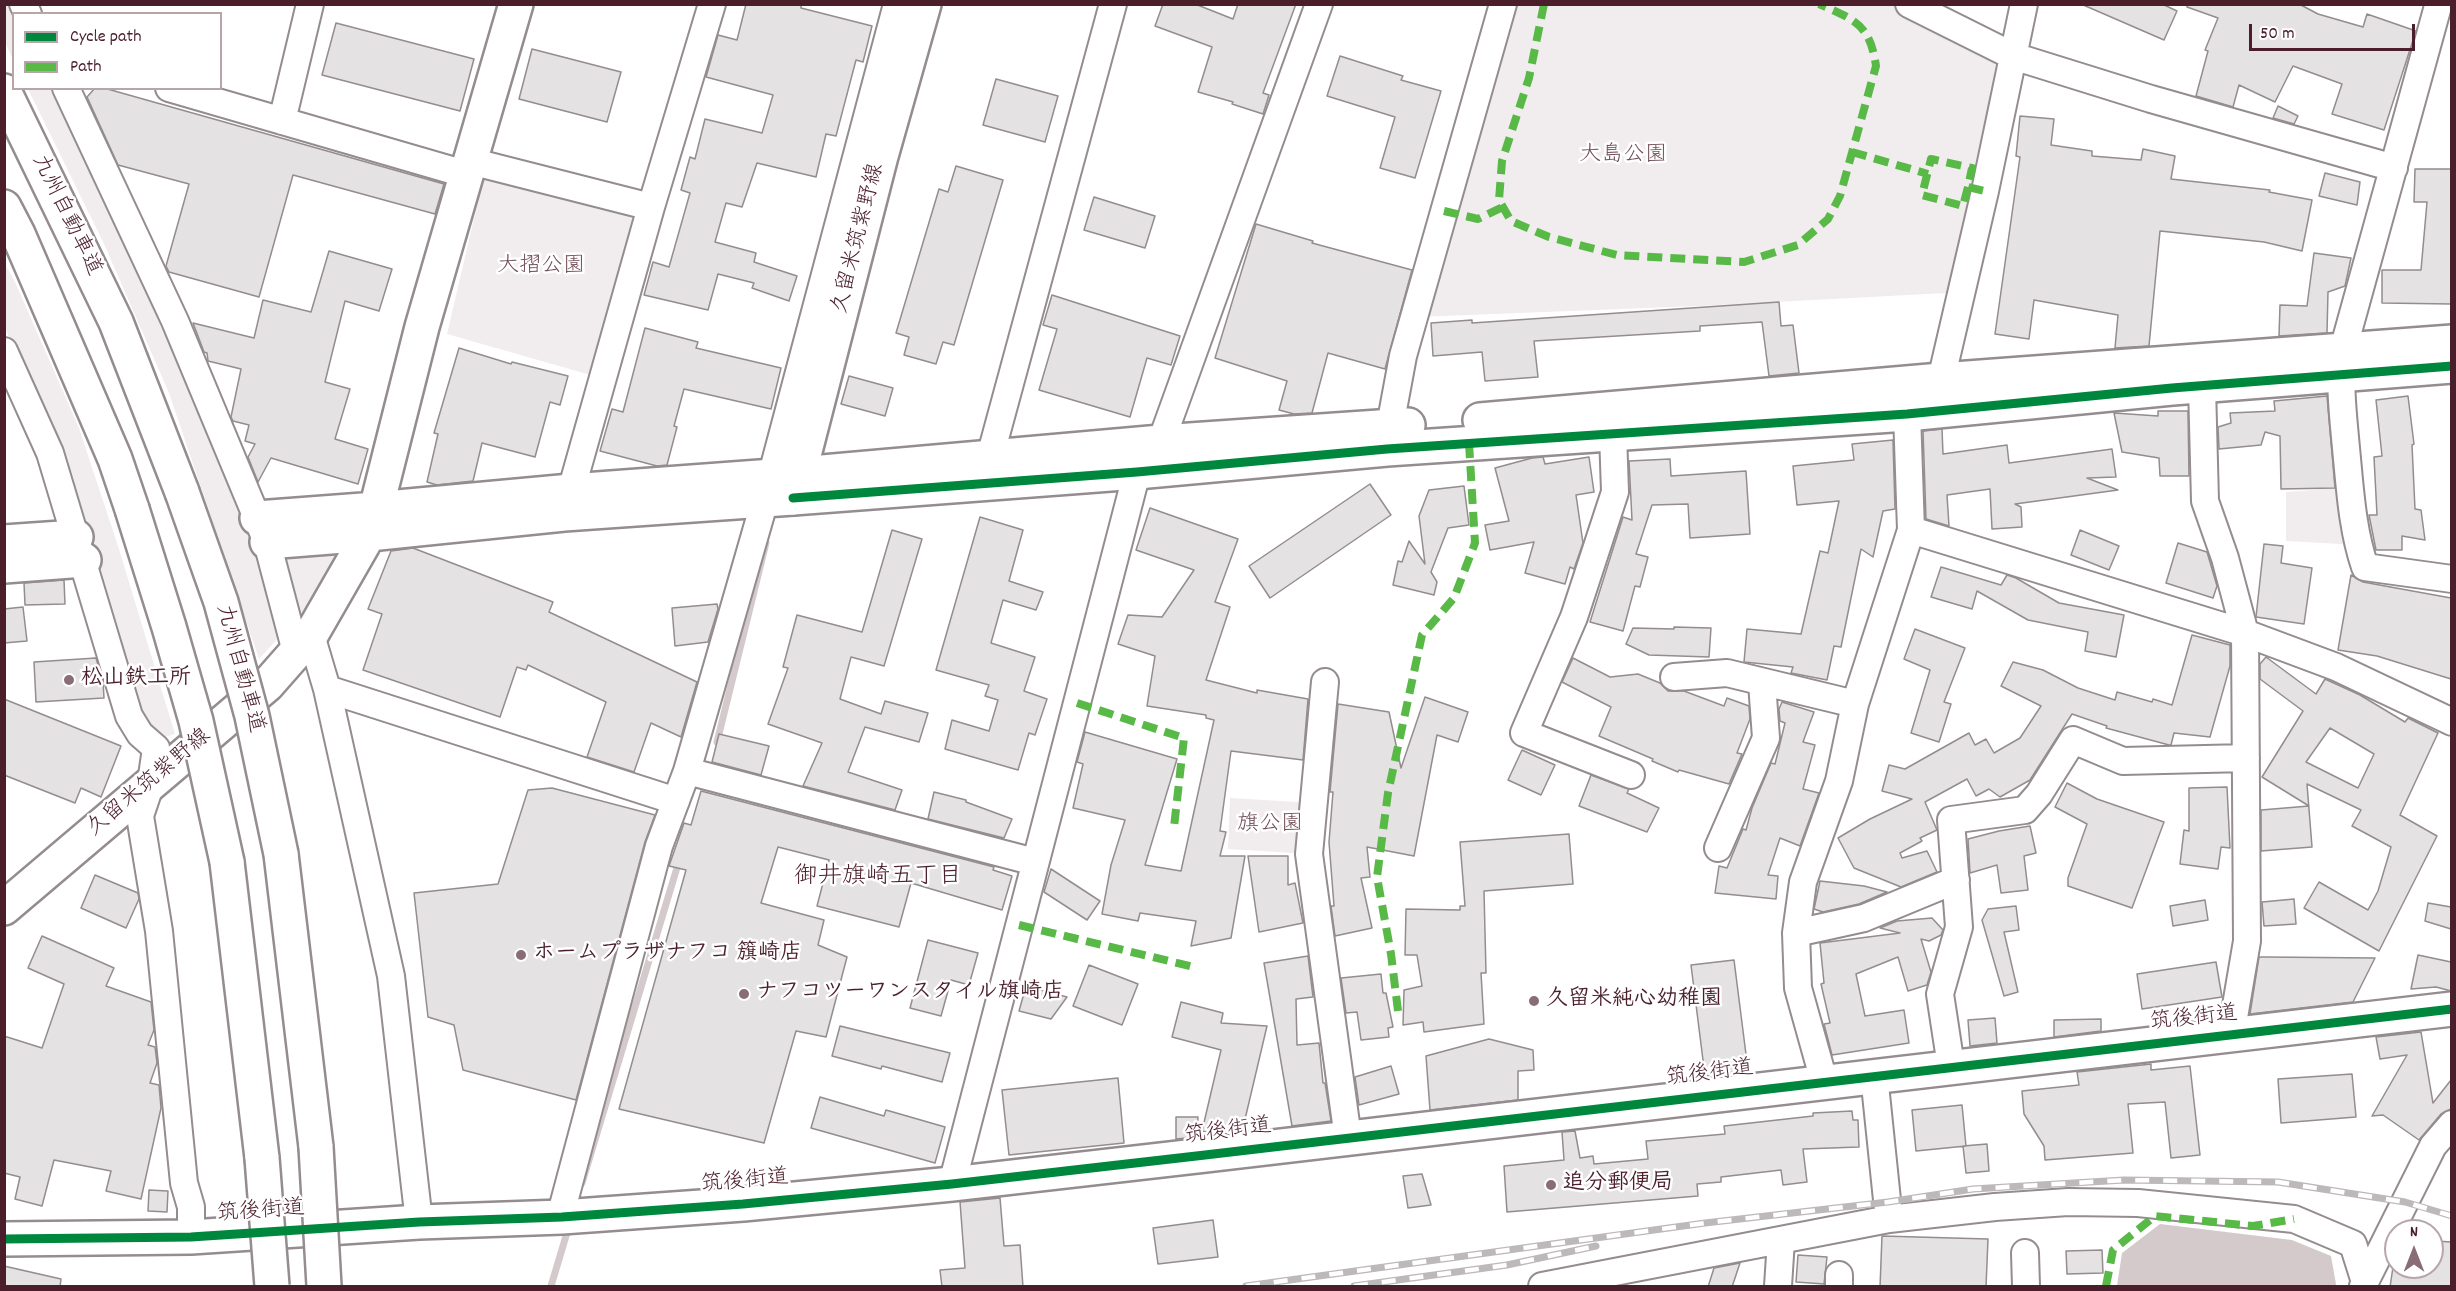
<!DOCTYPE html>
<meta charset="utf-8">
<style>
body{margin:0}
#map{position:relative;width:2456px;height:1291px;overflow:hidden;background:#fff;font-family:Dekko,sans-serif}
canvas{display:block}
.frame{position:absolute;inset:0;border:6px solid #4a1f2b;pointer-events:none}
.legend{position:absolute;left:12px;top:12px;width:210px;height:78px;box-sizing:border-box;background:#fff;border:2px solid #b7a5aa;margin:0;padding:8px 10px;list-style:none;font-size:18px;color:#4a1f2b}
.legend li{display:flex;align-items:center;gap:12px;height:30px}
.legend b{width:30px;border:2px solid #b7a5aa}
.north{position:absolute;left:2384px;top:1219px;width:60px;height:60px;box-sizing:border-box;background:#fff;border:2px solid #b7a5aa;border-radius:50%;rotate:0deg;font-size:16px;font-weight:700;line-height:24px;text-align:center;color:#4a1f2b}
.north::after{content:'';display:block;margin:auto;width:21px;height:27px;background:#896d75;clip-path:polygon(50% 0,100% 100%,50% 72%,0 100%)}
.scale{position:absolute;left:2249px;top:24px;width:166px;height:27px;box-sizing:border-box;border:3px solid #4a1f2b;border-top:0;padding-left:8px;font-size:18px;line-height:21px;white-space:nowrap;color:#4a1f2b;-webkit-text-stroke:4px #fff;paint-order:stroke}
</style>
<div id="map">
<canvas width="2456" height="1291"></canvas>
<div class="frame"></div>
<ul class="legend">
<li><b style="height:8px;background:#00873e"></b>Cycle path</li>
<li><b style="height:8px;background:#58b947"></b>Path</li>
</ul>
<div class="north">N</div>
<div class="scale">50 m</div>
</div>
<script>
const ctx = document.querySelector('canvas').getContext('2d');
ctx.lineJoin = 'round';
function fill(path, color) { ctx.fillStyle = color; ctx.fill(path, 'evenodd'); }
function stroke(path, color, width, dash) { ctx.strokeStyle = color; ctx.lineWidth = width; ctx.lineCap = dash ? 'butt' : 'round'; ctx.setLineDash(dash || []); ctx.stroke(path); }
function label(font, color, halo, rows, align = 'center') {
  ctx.font = font + ' Dekko,"Klee One",sans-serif'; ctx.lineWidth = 5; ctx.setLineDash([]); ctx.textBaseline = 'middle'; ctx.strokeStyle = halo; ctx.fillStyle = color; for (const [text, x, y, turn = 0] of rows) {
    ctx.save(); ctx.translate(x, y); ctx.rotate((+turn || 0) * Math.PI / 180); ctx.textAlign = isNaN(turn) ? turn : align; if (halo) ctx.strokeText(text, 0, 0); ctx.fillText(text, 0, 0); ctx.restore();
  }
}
const built = new Path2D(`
 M5,5H11L14,14L13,60L5,42Z
 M1506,5H1898L2013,56L1965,292L1699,306L1417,317Z
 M28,89H55L164,320L251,534L282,634L259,659L169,393L104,244Z
 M510,178L630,213L633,223L594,376L447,334L483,180Z
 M4,262L16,284L79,428L119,549L175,734L159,739L139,727L95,550L56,439L5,328Z
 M2336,488L2350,490L2358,545L2286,541V492Z
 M282,551L335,553L322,586L299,616Z
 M1230,798L1314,803L1309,854L1228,849Z`);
const water = new Path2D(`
 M2160,1224L2292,1240L2331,1256L2336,1284L2335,1286H2117L2122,1253Z`);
const stream = new Path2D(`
 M717,742L766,543
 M582,1183L679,861
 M551,1286L569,1226`);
const building = new Path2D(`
 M746,4H801V8L872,26L863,62L856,60L836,136L826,134L816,177L757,163L742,207L726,203L715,242L756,253L754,262L797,276L789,301L752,288L754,283L718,274L708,310L644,295L653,262L669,267L690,193L681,190L690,157L695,159L705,119L762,133L773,95L706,77L718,35L737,40Z
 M1163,4H1195L1233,19L1238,4H1296L1263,93L1269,95L1263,114L1232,104L1233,102L1198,92L1212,47L1155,26Z
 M2081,4H2162L2177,11L2164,40Z
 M2187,4H2299L2318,14L2363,27L2367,14L2416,31L2384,130L2332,114L2342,84L2293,66L2275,102L2239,85L2233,107L2196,96L2208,51L2205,50L2218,18L2187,7Z
 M336,23L474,59L460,111L322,75Z
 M532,49L621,72L607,122L519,99Z
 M1340,56L1403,76L1401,80L1441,91L1415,178L1380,168L1395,117L1327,96Z
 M996,79L1058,96L1045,142L983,125Z
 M95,88H104L444,184L435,214L293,175L259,297L169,272L166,266L189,184L118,165L87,97Z
 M2278,106L2298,116L2294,124L2273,118Z
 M2020,116L2054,119L2051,145L2092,151V156L2141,160L2143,149L2175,156L2171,179L2270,190L2269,192L2312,200L2302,251L2264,242L2160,231L2149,346L2115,348L2118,315L2034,300L2029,339L1995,334L2020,157L2016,156Z
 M956,166L1003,180L954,345L943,342L936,364L904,355L909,337L896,333L939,189L948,192Z
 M2415,169H2451V304L2382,303V270H2421L2427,202H2414Z
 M2325,173L2360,182L2357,205L2319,196Z
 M1094,197L1155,216L1145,248L1084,230Z
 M1256,224L1313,241L1312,243L1412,270L1385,369L1328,353L1312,413L1294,414L1279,410L1287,381L1215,358Z
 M329,251L392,269L379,311L345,301L325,382L350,389L335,439L368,449L358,484L271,458L258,482L248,457L255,444L245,441L249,425L233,421L231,417L241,369L208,361L207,353L204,352L193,323L254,338L263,300L311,312Z
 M2314,253L2351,258L2345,286L2328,292L2327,333L2279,336L2280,305L2307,306Z
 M1052,295L1180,336L1171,365L1147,358L1130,417L1039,390L1057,329L1043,325Z
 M1779,302L1781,326L1793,325L1799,373L1769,376L1762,322L1700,326V331L1534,341L1538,377L1485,381L1482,352L1433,356L1431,323L1472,320V323Z
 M645,328L698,342L696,348L781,368L771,409L684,389L674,426L677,427L667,465L657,466L600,451L612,409L623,412Z
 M459,348L511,364L512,362L568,376L560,405L550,402L535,457L482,443L473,481L437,485L427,482L438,434L434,433Z
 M849,376L893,388L885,416L841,404Z
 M2327,396L2335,488L2281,489L2280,436L2265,432L2261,445L2219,449L2218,427L2231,423L2230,413L2275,411L2274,401Z
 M2408,396L2414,444L2412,445L2415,509L2421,510L2425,540L2402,536V550H2376L2369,515H2377L2374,457L2382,456L2376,400Z
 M2158,411H2188L2189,476H2160L2159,458L2122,452L2114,413L2158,416Z
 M1942,429L1943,454L2007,445L2009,463L2112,449L2116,477L2087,478L2118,490L2015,504L2021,507L2022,527L1992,529L1990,489L1947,495L1949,526L1926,519L1923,431Z
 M1893,440L1895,509L1883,511L1873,557L1861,549L1841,647L1834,646L1827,680L1791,673L1793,667L1744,662L1747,629L1801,634L1820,551L1828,553L1839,501L1797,505L1793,466L1854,460L1852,444Z
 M1543,457L1545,464L1589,457L1594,492L1576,495L1583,543L1574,569L1570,567L1565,584L1525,573L1534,542L1490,550L1485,525L1509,521L1495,468L1532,458Z
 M1670,459L1671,476L1746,471L1750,534L1690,538L1688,504L1652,505L1636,554L1648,557L1640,587L1635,586L1623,631L1590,622L1623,517L1632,520L1629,461Z
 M1370,484L1391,515L1270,598L1249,566Z
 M1464,486L1469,525L1448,528L1431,572L1437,582L1434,595L1393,585L1398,561L1402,562L1409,541L1425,564L1419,516L1429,490Z
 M1150,508L1238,539L1215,602L1230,607L1206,680L1257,693V690L1308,699L1303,760L1231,751L1220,831L1226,832L1220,856H1245L1231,938L1191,946L1196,921L1140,913L1138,921L1102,914L1111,865L1125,820L1073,808L1083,764L1077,762L1085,732L1177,759L1145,865L1181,871L1214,720L1206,718V715L1147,706L1155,656L1118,644L1128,615L1162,617L1194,570L1136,550Z
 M980,517L1023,530L1009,581L1043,592L1036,610L1003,600L991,643L1035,657L1024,691L1047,699L1035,735L1029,733L1018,770L945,749L952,720L989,731L998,700L985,696L989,685L936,670Z
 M892,530L922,539L884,666L851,657L840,699L881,714L885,701L928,713L919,742L865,727L848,772L902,790L895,810L803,786L822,743L768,724L788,668L783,667L797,615L862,632Z
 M2080,530L2119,546L2109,570L2071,555Z
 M2178,543L2207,552L2217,586L2213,598L2166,583Z
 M2264,544L2283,546L2281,563L2312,568L2304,624L2256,617Z
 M413,548L553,602L549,612L697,682L681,737L651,723L634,772L587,757L606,702L528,665L526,670L517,667L500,717L363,670L382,614L368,609L391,551Z
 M1941,567L2001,585L2007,575L2016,578L2059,603L2124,615L2116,657L2085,651L2088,632L2028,620L1977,591L1972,609L1931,597Z
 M2351,575L2363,582L2451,598V679L2377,656L2338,650Z
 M64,580L65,604L25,605L24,583Z
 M717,604L718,609L708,642L675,646L672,608Z
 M23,607L27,641L4,643V609Z
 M1674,627L1711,628L1709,657L1649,655L1626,644L1633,628L1674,629Z
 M1915,629L1965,648L1944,702L1951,704L1939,742L1911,733L1930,670L1904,659Z
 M2192,635L2230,645V666L2210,737L2174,733L2171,745H2169L2106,728L2107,726L2072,714L2030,780L2000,797L1989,789L1976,796L1967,779L1925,802L1937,830L1920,838L1922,841L1900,853L1902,858L1927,851L1937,872L1901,887L1854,868L1838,838L1870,819L1912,799L1882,791L1889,765L1905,769L1969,733L1975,745L1986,739L1994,753L2020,738L2041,706L2001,686L2013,662L2043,670L2078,688L2115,700L2117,692L2152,702L2153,699L2172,705Z
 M2266,657L2316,694L2325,679L2360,695L2405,722L2408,718L2438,733L2400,815L2437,836L2379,951L2304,908L2319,882L2368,910L2378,891L2391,847L2352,826L2361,810L2307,784L2312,847L2261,851V810L2309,806L2262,777L2303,711L2260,679V664ZM2330,728L2374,754L2358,788L2306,762Z
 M96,658L103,681L104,698L36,702L34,662Z
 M1573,658L1610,677L1638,674L1660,683L1668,691H1684L1724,706L1727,698L1749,706L1750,719L1737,753L1742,754L1729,784L1679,770L1678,772L1652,761L1653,759L1599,736L1611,707L1562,682Z
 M1425,697L1468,712L1458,742L1437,735L1414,856L1367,847L1370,877L1361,878L1372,928L1335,936L1331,906H1334L1329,842L1333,792H1330L1338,704L1389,712L1401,768Z
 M4,699L121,746L101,797L81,788L75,803L4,775Z
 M1782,702L1814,712L1803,742L1815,745L1803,789L1819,793L1800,846L1780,838L1768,875L1778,876L1776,899L1715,893L1719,866L1727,868L1743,829L1746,830L1752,808L1771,763L1775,764L1785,723L1780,721L1779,709Z
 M719,734L769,746L761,775L712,762Z
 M1522,750L1555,765L1541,795L1508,780Z
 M1591,775L1629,789L1627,793L1659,808L1647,832L1579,806Z
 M2067,783L2097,799L2164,822L2132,908L2068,886V878L2087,824L2055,807Z
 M2227,787L2230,848L2221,847L2218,869L2180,864L2184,830L2189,831V788Z
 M552,788L655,815L645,842L576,1100L463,1070L454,1025L428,1017L414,893L498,884L528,790Z
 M701,791L994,867L993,870L1012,876L1002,910L911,883L899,927L817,906L829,860L778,847L761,903L824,920L818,945L847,957L826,1037L796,1031L764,1143L619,1109L686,870L669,866L684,823L691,825Z
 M934,792L966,800V802L1012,819L1004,838L928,819Z
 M2030,826L2036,853L2024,856L2028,890L2001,893L1997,865L1970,873L1968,839L1999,831Z
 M1569,834L1573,884L1484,891L1486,973H1481L1484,1024L1424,1032L1423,1022L1403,1025L1404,990L1422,986L1417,955H1405L1406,909L1460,910V906H1465L1460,842Z
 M1248,856H1288V885L1295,883L1303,923L1259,932Z
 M1051,869L1100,901L1087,920L1044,892Z
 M95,875L138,893L139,899L126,928L81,908Z
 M1820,881L1864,886L1887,892L1859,904L1823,912L1814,909Z
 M2294,899L2296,924L2264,926L2262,902Z
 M2205,900L2208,920L2173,926L2170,906Z
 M2428,903L2451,907V929L2425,921Z
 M2016,906L2019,930L2004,932L2018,992L2004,996L1982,920L1988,909Z
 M1932,918L1943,930L1941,935L1929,941L1921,939L1931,972L1927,985L1908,991L1898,957L1856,974L1865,1016L1904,1010L1909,1043L1832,1055L1824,1024L1830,1023L1821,984L1824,983L1820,943L1900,933L1880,928L1897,921Z
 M42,936L114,968L106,986L151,1002L154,1030L148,1045L155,1047L157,1063L150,1083L159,1085L161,1108L141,1199L106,1191L111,1171L54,1160L42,1206L15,1199L20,1177L4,1173V1036L42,1048L64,984L28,968Z
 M928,940L978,953L969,985L951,980L941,1016L910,1008Z
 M2418,955L2451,962V991L2436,987L2411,989Z
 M1308,956L1313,997L1296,999L1297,1045L1319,1043L1323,1083H1325L1331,1121L1292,1126L1264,963Z
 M2259,957H2266L2375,958L2353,1002L2250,1014Z
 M1734,960L1748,1070L1705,1076L1691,965Z
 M2216,962L2222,997L2142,1009L2137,974Z
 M1089,965L1138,984L1122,1025L1073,1006Z
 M1381,974L1383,993H1386L1393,1027L1388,1028L1389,1037L1361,1040L1357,1012L1346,1013L1341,978Z
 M1026,986L1067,997L1051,1019L1019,1011Z
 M1181,1002L1223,1013L1221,1023L1267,1026L1242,1132L1217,1135L1202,1131L1221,1050L1172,1037Z
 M1995,1018L1997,1043L1970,1046L1968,1020Z
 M2101,1019V1031L2054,1037V1020Z
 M840,1026L950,1053L942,1082L882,1066L881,1069L832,1056Z
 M2421,1032L2433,1103L2451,1080V1109L2441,1114L2419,1140L2383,1115L2372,1116L2407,1055L2380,1059L2376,1037Z
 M1489,1039L1533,1050L1534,1070L1518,1071V1100L1430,1110L1426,1056Z
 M2151,1064V1070L2190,1066L2200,1155L2171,1158L2165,1102L2128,1104L2133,1153L2045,1160L2044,1146L2024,1114L2022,1091L2079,1085L2077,1072Z
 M1391,1066L1399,1094L1359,1105L1355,1077Z
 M2352,1074L2356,1117L2281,1123L2278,1079Z
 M1118,1078L1124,1143L1009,1155L1002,1090Z
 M820,1097L884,1116L886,1110L945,1127L935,1163L811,1128Z
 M1962,1105L1966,1146L1916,1151L1912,1110Z
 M1852,1111L1853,1120H1858L1859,1147L1803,1149L1807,1182L1783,1185L1781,1170L1721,1177V1182L1697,1184L1698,1196L1507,1212L1504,1166L1564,1160L1562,1132L1575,1131L1580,1158L1593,1156L1594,1164L1648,1159L1646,1141L1725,1134L1724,1126L1813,1116V1113Z
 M1176,1117H1198L1197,1137L1176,1139Z
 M1987,1144L1989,1171L1966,1173L1963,1146Z
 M1422,1174L1431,1205L1408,1208L1403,1176Z
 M149,1190L168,1191L167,1212L148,1211Z
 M1000,1198L1004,1246L1020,1245L1023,1287H942L940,1270L965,1268L960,1202Z
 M1213,1220L1218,1257L1158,1264L1153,1228Z
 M1882,1236L1988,1239L1986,1287H1880Z
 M2436,1241L2451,1242V1287H2390L2393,1267H2433Z
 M2102,1250L2103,1273L2067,1274L2066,1251Z
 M1798,1255L1827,1257L1824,1284L1796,1282Z
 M1740,1263L1732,1287H1708L1714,1268Z
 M4,1266L61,1279L60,1287H4Z`);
const street = new Path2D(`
 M23,4L28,14
 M1909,4L2013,56L2151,99L2394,168
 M2438,6L2343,350C2339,383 2343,415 2346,448C2350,488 2352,529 2365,567L2452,579
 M66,88L175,321L267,542L296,652
 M169,88L465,174
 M282,121L310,4
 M470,161L651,207
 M4,351L50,453L129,716L140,734L156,748L151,783L140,816L159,931L184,1183L191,1207V1237
 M2202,386L2205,501L2225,558L2245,633L2247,941L2231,1035
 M1390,426L1403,356L1503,4
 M1613,433L1615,492L1574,617L1524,733L1631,775
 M987,475L990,457L1113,4
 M571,491L651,207L712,4
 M1911,530L2245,633L2336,667L2452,722
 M311,635L327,689L391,976L419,1222
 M1674,677L1727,673L1855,704
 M1325,682L1309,854L1348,1138
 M327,689L676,801
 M687,771L1035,862
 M1718,848L1766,738L1762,683
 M1796,933L1864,918L1956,880
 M1951,1066L1940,994L1959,927L1951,820L2025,810L2039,794L2073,740L2123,761L2246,758
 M1874,1075L1889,1219
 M1824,1081L1798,988L1796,933L1803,882L1839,781L1855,704L1911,530L1907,414L1941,380L1985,191L2024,4
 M952,1184L1137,472L1161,442L1319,4
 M560,1217L659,846L687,771L765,500L897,4
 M2025,1253L2026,1286
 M1542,1286L1889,1219L1995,1207L2068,1202L2138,1203L2294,1219L2353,1244L2365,1282
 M1778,1286L1781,1240
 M1839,1286V1275
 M2363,1286L2433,1146L2452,1124`);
const secondary = new Path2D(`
 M1480,420L1941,380L2452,342
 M800,474L1161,442L1408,425
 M793,498L1137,472L1387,449L1907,414L2172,388L2452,366
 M257,518L376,509L422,327L516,4
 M4,542L76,537
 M267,542L369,534
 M4,566L84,560
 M4,1239L191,1237L419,1222L562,1217L743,1204L952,1184L1205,1155L2452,1009`);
const primary = new Path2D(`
 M369,534L564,514L793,498L881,156L924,4
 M4,908L267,685L311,635L369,534L376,509L571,491L800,474`);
const highway = new Path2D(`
 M4,91L116,322L182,492
 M4,207L18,234L115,459L132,509
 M281,854L316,1147
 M227,862L262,1158`);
const rail = new Path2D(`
 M1246,1286L1705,1223L1888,1202L1973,1189L2124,1180L2278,1182L2405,1202L2452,1216
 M1354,1286L1507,1265L1596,1246`);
const highwayBridge = new Path2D(`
 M182,492L221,602L252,716L281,854
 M132,509L169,627L196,721L227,862
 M316,1147L324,1286
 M262,1158L272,1286`);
const quiet = new Path2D(`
 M1544,4L1529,78L1502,161L1499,200L1511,221L1549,237L1617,255L1744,262L1798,245L1828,219L1840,196L1876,66C1870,24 1855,20 1819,4
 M1852,152L1928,174
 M1968,187L1963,206L1922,195L1931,159L1972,168L1968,187L1985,191
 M1444,211L1478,219L1503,207
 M1077,703L1184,738L1174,827
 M1019,925L1194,967
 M1398,1011L1391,954L1377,877L1388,793L1422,635L1454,598L1475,543L1469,443
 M2106,1286L2113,1250L2155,1216L2253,1226L2294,1219`);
const cycleway = new Path2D(`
 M793,498L1137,472L1387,449L1907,414L2172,388L2452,366
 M4,1239L191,1237L419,1222L562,1217L743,1204L952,1184L1205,1155L2452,1009`);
const markers = [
 [69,680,6,"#896d75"],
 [521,955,6,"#896d75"],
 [744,994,6,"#896d75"],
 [1534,1001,6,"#896d75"],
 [1551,1185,6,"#896d75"]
];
const parkNames = [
 ["大島公園",1623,157],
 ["大摺公園",541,268],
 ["旗公園",1270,826]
];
const streetNames = [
 ["九州自動車道",65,216,64],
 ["久留米筑紫野線",860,239,-76],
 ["九州自動車道",238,669,75],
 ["久留米筑紫野線",150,784,-40],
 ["筑後街道",2194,1020,-6],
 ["筑後街道",1710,1075,-7],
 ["筑後街道",1228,1133,-7],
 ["筑後街道",745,1183,-5],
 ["筑後街道",261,1213,-4]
];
const poiNames = [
 ["松山鉄工所",81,680],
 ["ホームプラザナフコ 籏崎店",533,955],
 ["ナフコツーワンスタイル旗崎店",756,994],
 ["久留米純心幼稚園",1546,1001],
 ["追分郵便局",1563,1185]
];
const neighbourhoodNames = [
 ["御井旗崎五丁目",878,879]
];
fill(built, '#f1edee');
fill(water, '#d4cacc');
stroke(stream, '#d4cacc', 7);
fill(building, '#e4e2e3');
stroke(building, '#948c8e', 1.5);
stroke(street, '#948c8e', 30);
stroke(secondary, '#948c8e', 38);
stroke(primary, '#948c8e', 38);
stroke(highway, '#948c8e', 38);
stroke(street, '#fff', 26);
stroke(secondary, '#fff', 33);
stroke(primary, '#fff', 33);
stroke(highway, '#fff', 33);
stroke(rail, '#bdb8b9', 7);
stroke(rail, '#fff', 4.5, [14]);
stroke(highwayBridge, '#948c8e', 38, []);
stroke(highwayBridge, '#fff', 33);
stroke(quiet, '#58b947', 8, [15, 8]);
stroke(cycleway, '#00873e', 9);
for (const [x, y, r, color] of markers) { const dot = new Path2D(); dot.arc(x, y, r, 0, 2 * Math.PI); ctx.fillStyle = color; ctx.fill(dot); stroke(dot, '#fff', 2); }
label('22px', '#714f58', '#fff', parkNames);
label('22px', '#4a1f2b', '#fff', streetNames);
label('bold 22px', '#4a1f2b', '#fff', poiNames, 'left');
label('24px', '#4a1f2b', '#fff', neighbourhoodNames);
</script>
